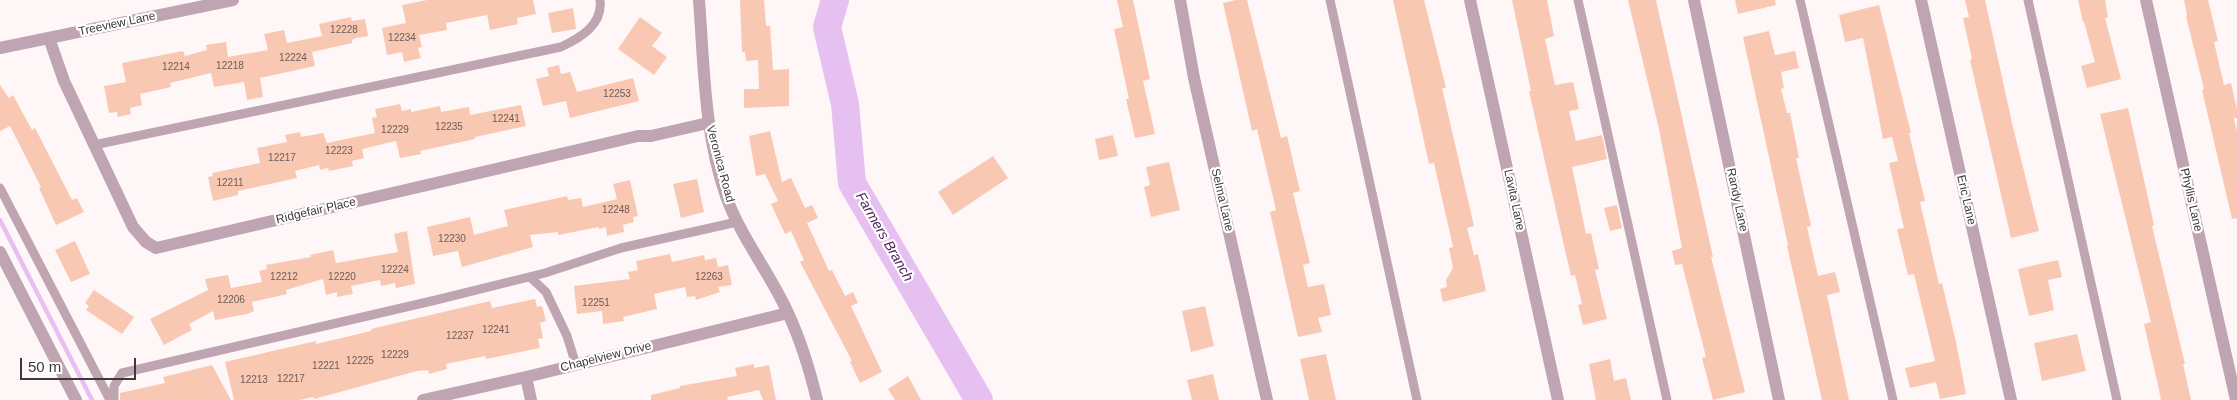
<!DOCTYPE html>
<style>
body{margin:0}
#map{position:relative;width:2237px;height:400px;overflow:hidden;background:#fff6f7;font-family:Helvetica,sans-serif}
canvas{display:block}
.scale{position:absolute;left:20px;top:358px;width:116px;height:22px;box-sizing:border-box;border:2px solid #3e3838;border-top:0;padding-left:6px;font-size:15px;line-height:18px;white-space:nowrap;color:#3e3838;-webkit-text-stroke:4px #fff;paint-order:stroke}
</style>
<div id="map">
<canvas width="2237" height="400"></canvas>
<div class="scale">50 m</div>
</div>
<script>
const ctx = document.querySelector('canvas').getContext('2d');
ctx.lineJoin = 'round';
function stroke(path, color, width, dash) { ctx.strokeStyle = color; ctx.lineWidth = width; ctx.lineCap = dash ? 'butt' : 'round'; ctx.setLineDash(dash || []); ctx.stroke(path); }
function fill(path, color) { ctx.fillStyle = color; ctx.fill(path, 'evenodd'); }
function label(font, color, halo, rows, align = 'center') {
  ctx.font = font + ' Helvetica,sans-serif'; ctx.lineWidth = 4.5; ctx.setLineDash([]); ctx.textBaseline = 'middle'; ctx.strokeStyle = halo; ctx.fillStyle = color; for (const [text, x, y, turn = 0] of rows) {
    ctx.save(); ctx.translate(x, y); ctx.rotate((+turn || 0) * Math.PI / 180); ctx.textAlign = isNaN(turn) ? turn : align; if (halo) ctx.strokeText(text, 0, 0); ctx.fillText(text, 0, 0); ctx.restore();
  }
}
const stream = new Path2D(`
 M0,220L92,400`);
const river = new Path2D(`
 M835,0L827,27L845,104L852,183L979,400`);
const building = new Path2D(`
 M427,0H533L536,14L517,18L518,24L490,30L487,15L446,23L447,30L419,35L422,47L418,48L421,58L404,62L402,52L387,55L382,28L406,23L402,5Z
 M740,0H764L766,26H770L773,70L789,69V106L744,108V89H759L758,60L746,61L745,52H742Z
 M1117,0H1133L1150,79L1143,81L1155,134L1135,138L1126,99H1129L1114,29L1123,27Z
 M1236,0H1247L1281,138L1287,136L1300,191L1293,193L1310,263L1303,265L1308,287L1324,284L1331,315L1318,318L1322,332L1298,337L1270,212L1276,210L1257,129L1252,131L1223,3Z
 M1393,0H1424L1446,88H1442L1474,226L1467,228L1474,255L1478,254L1486,291L1443,302L1440,289L1447,287L1446,280L1453,268L1449,248L1453,247L1434,163L1429,164Z
 M1512,0H1547L1554,36L1545,39L1555,85L1573,82L1579,109L1569,111L1576,141L1602,135L1607,159L1572,167L1586,234L1591,233L1599,269L1595,270L1607,319L1583,325L1578,305L1582,304L1575,275L1571,276L1559,224L1529,91H1531Z
 M1628,0H1656L1713,257H1711L1745,392L1713,400L1702,358L1706,357L1682,264L1675,265L1672,251L1682,248L1659,129Z
 M1735,0H1775L1776,5L1738,14Z
 M1965,0H1985L2012,123L2039,231L2011,238L1970,60L1972,59L1963,18L1969,17Z
 M2078,0H2105L2108,17L2105,18L2121,79L2087,88L2081,66L2095,62L2084,22H2083Z
 M2184,0H2208L2218,41L2214,42L2224,85L2231,83L2237,109V118H2234L2237,132V218L2232,219L2202,90L2204,89L2186,16L2187,15Z
 M1879,5L1911,133H1909L1925,201L1920,202L1939,284L1942,283L1956,342L1966,394L1940,399L1936,382L1910,388L1905,368L1935,361L1914,274L1908,275L1897,229L1904,228L1889,163L1898,161L1892,137L1883,139L1863,38L1845,42L1839,15Z
 M573,8L576,29L552,33L548,13Z
 M351,17L352,21L365,19L368,36L356,38L352,40V43L312,52L315,66L260,78L263,97L247,100L244,82L214,87L211,73L170,83L171,87L140,94L142,105L130,108L131,114L118,117L117,112L109,113L104,86L126,82L122,63L183,51L185,56L207,50L206,45L226,42L228,57L268,50L264,34L284,30L287,43L322,36L319,24Z
 M640,17L662,33L652,46L667,57L654,75L618,49Z
 M1769,31L1775,55L1795,51L1799,68L1781,72L1784,88L1781,89L1787,113H1790L1799,158H1796L1811,226L1807,227L1818,276L1835,272L1840,292L1827,295L1849,400H1822L1787,246L1788,245L1743,37Z
 M559,65L561,74L570,72L577,92L633,78L639,101L570,118L566,101L543,106L536,79L549,76L547,68Z
 M0,85L9,98L13,95L32,130L35,128L72,200L77,198L84,212L56,225L39,188L41,187L10,126L0,131Z
 M400,104L402,111L411,109V112L440,106L441,112L469,107L470,115L521,105L526,126L475,137V139L420,151L421,154L400,158L396,141L362,149L364,158L352,161L353,166L329,171L328,168L320,170L319,165L295,171L297,178L238,191V195L213,201L208,177L213,176L212,173L260,163L257,148L287,142L285,135L300,132L301,137L323,133L327,143L375,133L372,118L377,117L375,109Z
 M2128,108L2154,225L2152,226L2185,364H2183L2191,400H2161L2157,381L2144,324L2151,322L2100,114Z
 M770,131L782,182L791,178L805,208L812,205L818,218L807,223L829,271L832,270L845,296L853,292L858,303L851,306L882,372L860,383L850,362L852,361L800,262L804,260L791,231L785,234L771,204L778,201L765,174L756,176L749,136Z
 M1113,135L1118,156L1099,160L1095,139Z
 M993,156L1008,178L953,215L938,192Z
 M1169,162L1180,210L1151,217L1144,187L1150,185L1146,167Z
 M697,179L704,212L681,218L673,184Z
 M630,180L638,216L633,217L634,222L623,225L624,232L607,236L606,227L599,229V227L558,235V232L530,235L533,247L462,267L458,251L433,256L427,227L470,217L474,235L508,226L504,210L567,196L568,200L581,198L583,207L617,199L613,184Z
 M1617,205L1622,228L1610,231L1604,208Z
 M407,231L415,284L396,288L395,283L381,286L380,280L351,286L353,294L337,297V292L326,295L323,279L286,290L287,294L252,302L254,311L247,314L215,320L213,311L189,324L192,330L164,345L150,319L208,290L205,279L228,275L231,288L262,282L259,271L267,269L266,265L311,257L310,255L333,250L336,263L398,252L394,234Z
 M75,241L90,274L71,282L55,250Z
 M670,254L672,262L704,255L705,260L716,258L718,267L728,265L732,285L718,287L720,292L696,300L695,296L687,297L685,287L654,294L657,309L623,317L624,321L603,324L602,311L577,314L574,286L630,279L628,272L638,270L636,261Z
 M2058,260L2062,277L2048,280L2054,310L2029,316L2018,269Z
 M94,290L134,317L122,334L86,310L89,306L85,303Z
 M535,299L537,307L542,306L546,321L540,323L543,338L538,339L540,348L486,359L485,356L446,364L447,369L429,374L428,370L417,371L314,399V397L299,400H234L225,362L316,341V344L371,331V329L490,301L492,308Z
 M1205,306L1214,346L1191,352L1182,311Z
 M2077,334L2086,371L2042,381L2034,343Z
 M1326,354L1336,400H1309L1300,359Z
 M1610,359L1614,381L1626,378L1631,400H1596L1589,364Z
 M754,364V368L769,365L776,400H763L759,390L727,397L728,400H651V395L680,388V386L737,376L735,368Z
 M212,365L231,400H120V393L165,383L163,377Z
 M1213,374L1219,400H1192L1187,380Z
 M908,376L921,400H895L888,389Z`);
const lane = new Path2D(`
 M1330,0L1417,400
 M1578,0L1667,400
 M1800,0L1893,400
 M2028,0L2117,400
 M94,145L561,47C580,38 603,25 600,0
 M0,188L110,400
 M530,277L546,292L567,336L576,365
 M114,400V386L122,373L436,300L545,273L621,248L737,222`);
const street = new Path2D(`
 M699,0C704,65 704,133 726,196C741,238 770,273 788,313C801,341 810,371 817,400
 M1180,0L1194,78L1267,400
 M1470,0L1558,400
 M1694,0L1779,400
 M1921,0L2011,400
 M2146,0L2236,400
 M49,38L64,81L133,227L146,242L156,248L638,136H651L708,123
 M0,48L233,0
 M0,252L76,400
 M526,377L531,400
 M423,400L526,377L788,313`);
const numberNames = [
 ["12228",344,30],
 ["12234",402,38],
 ["12224",293,58],
 ["12218",230,66],
 ["12214",176,67],
 ["12253",617,94],
 ["12241",506,119],
 ["12235",449,127],
 ["12229",395,130],
 ["12223",339,151],
 ["12217",282,158],
 ["12211",230,183],
 ["12248",616,210],
 ["12230",452,239],
 ["12224",395,270],
 ["12212",284,277],
 ["12220",342,277],
 ["12263",709,277],
 ["12206",231,300],
 ["12251",596,303],
 ["12241",496,330],
 ["12237",460,336],
 ["12229",395,355],
 ["12225",360,361],
 ["12221",326,366],
 ["12217",291,379],
 ["12213",254,380]
];
const streetNames = [
 ["Treeview Lane",117,24,-12],
 ["Veronica Road",720,164,75],
 ["Selma Lane",1222,200,77],
 ["Lavita Lane",1514,200,78],
 ["Randy Lane",1737,200,78],
 ["Eric Lane",1966,200,77],
 ["Phyllis Lane",2191,200,77],
 ["Ridgefair Place",316,211,-13],
 ["Chapelview Drive",606,357,-14]
];
const waterNames = [
 ["Farmers Branch",884,237,60]
];
stroke(stream, '#e7c0f2', 4.5);
stroke(river, '#e7c0f2', 28);
fill(building, '#f9c8b3');
stroke(lane, '#bfa4b1', 9);
stroke(street, '#bfa4b1', 12);
label('10px', '#6d5c57', null, numberNames);
label('12px', '#3e3838', '#fff', streetNames);
label('italic 14px', '#4d1f59', '#fff', waterNames);
</script>
